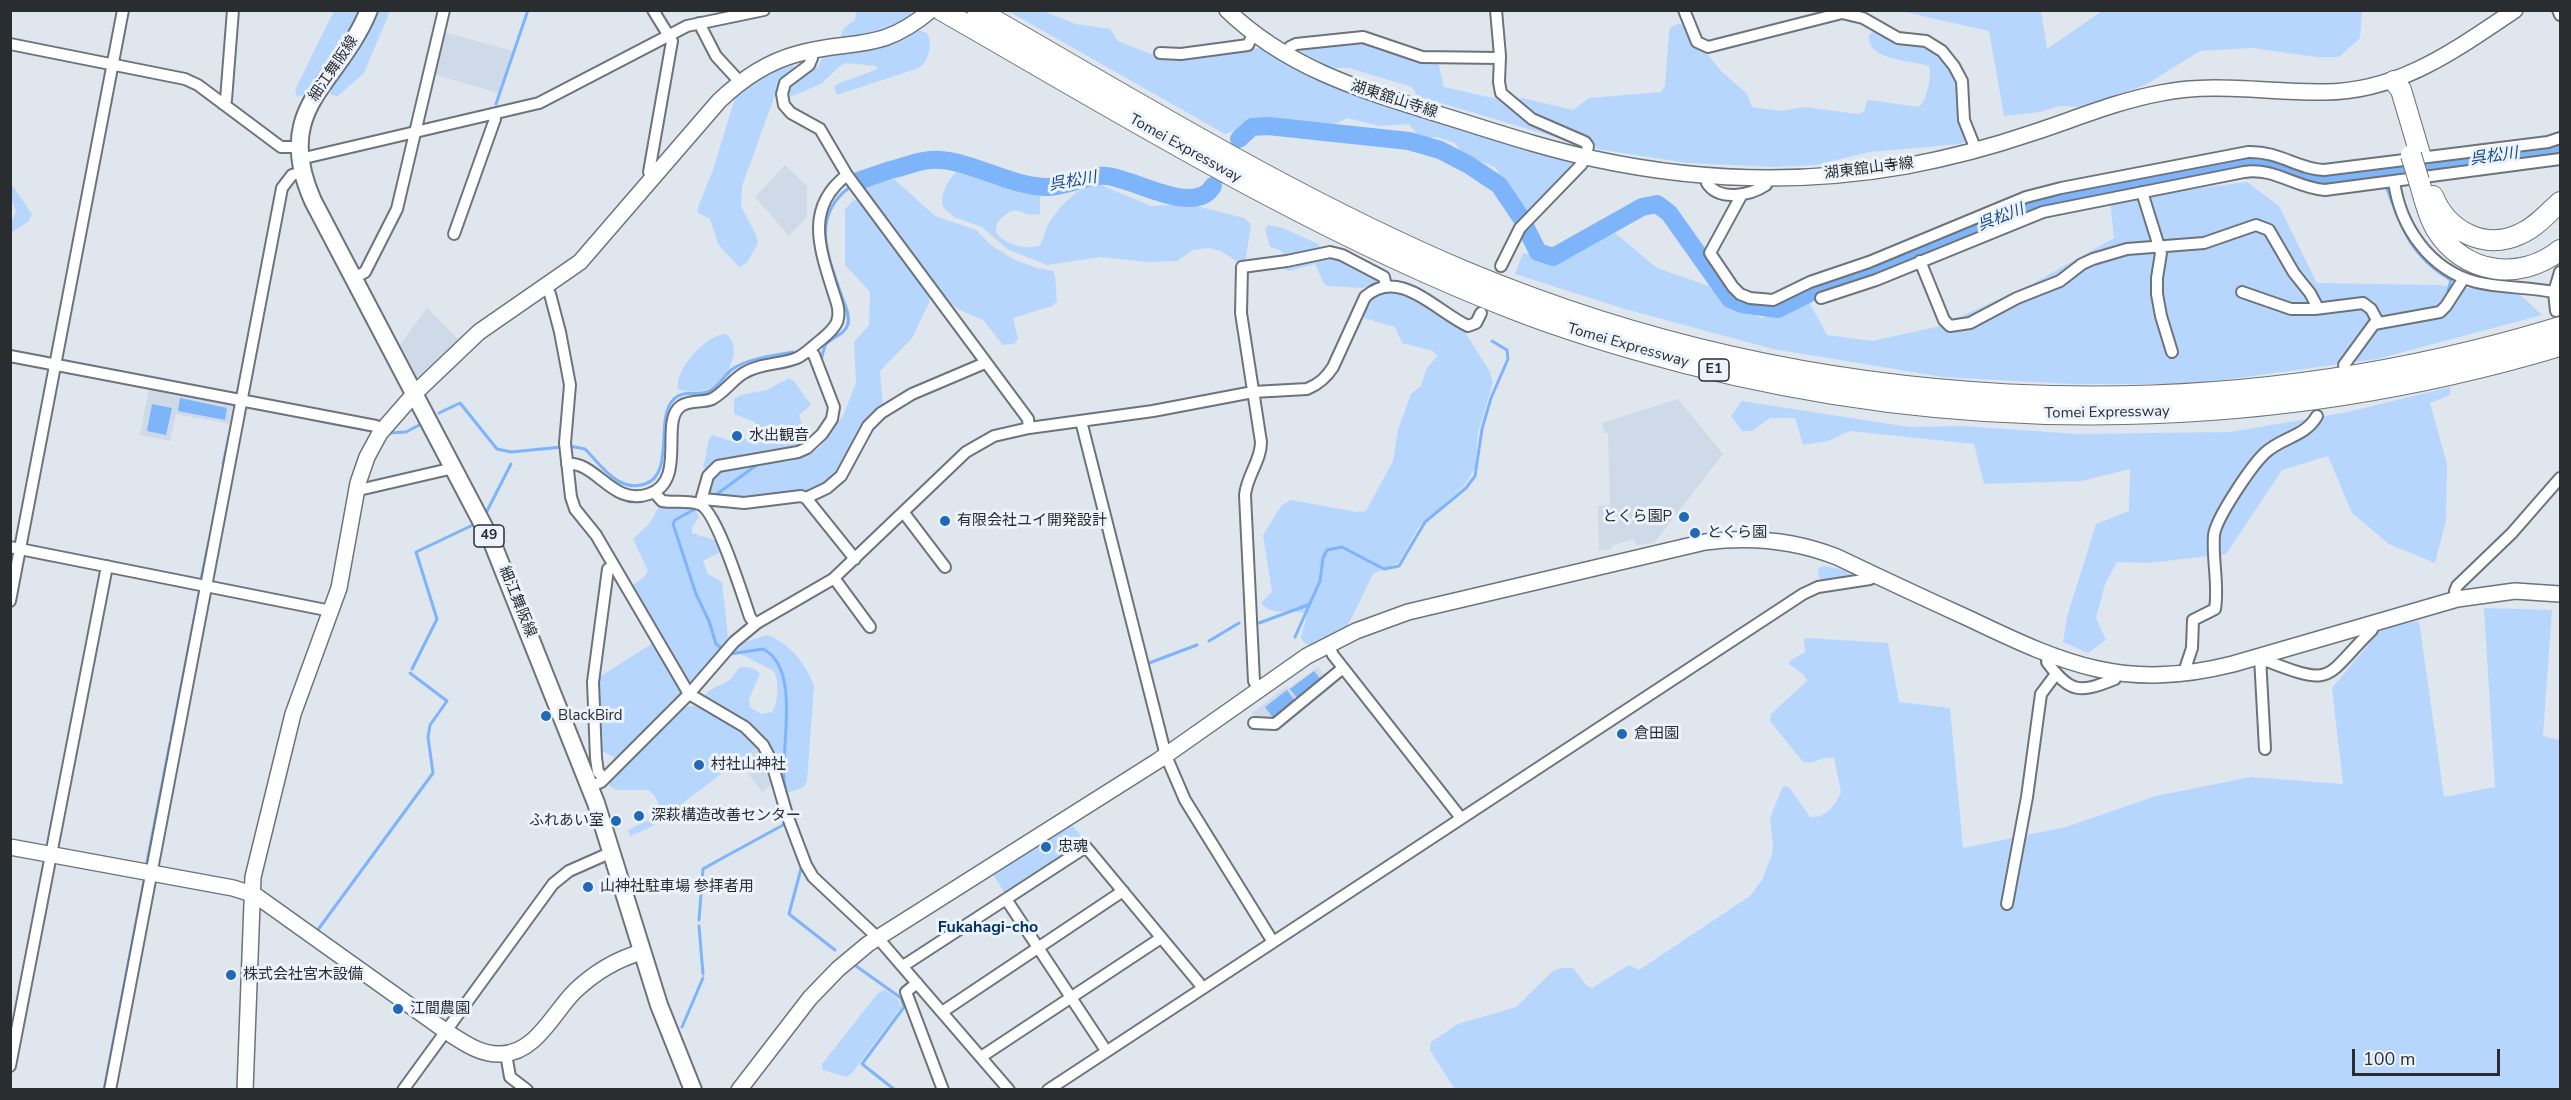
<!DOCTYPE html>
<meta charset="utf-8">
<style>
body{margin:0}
#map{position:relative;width:2571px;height:1100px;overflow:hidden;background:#dfe6ee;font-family:"Nunito Sans",sans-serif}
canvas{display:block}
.frame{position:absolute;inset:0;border:12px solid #2a2d30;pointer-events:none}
.scale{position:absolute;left:2352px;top:1049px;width:148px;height:27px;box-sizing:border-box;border:3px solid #2a2d30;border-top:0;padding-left:8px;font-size:18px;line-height:21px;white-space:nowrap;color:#2a2d30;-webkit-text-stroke:4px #ecf3fc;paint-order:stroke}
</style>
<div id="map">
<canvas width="2571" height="1100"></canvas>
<div class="frame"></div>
<div class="scale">100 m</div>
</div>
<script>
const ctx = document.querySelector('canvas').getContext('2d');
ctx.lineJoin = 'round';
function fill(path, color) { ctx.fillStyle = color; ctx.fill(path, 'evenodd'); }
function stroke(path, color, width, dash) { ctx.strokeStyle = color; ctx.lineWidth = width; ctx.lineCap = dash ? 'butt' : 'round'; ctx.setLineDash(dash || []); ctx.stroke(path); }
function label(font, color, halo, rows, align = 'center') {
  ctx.font = font + ' "Nunito Sans","Noto Sans JP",sans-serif'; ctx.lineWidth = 6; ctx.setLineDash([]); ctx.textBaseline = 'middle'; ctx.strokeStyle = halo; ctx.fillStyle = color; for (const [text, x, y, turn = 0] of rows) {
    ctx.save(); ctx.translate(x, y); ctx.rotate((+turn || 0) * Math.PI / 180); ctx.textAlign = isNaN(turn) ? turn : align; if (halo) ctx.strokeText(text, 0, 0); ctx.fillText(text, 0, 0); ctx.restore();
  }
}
const built = new Path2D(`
 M443,32L513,51L498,93L433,74Z
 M785,165L807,186V217L789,236L755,197Z
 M427,308L460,341L421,378L417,377L400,345Z
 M149,388L233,405L230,424L176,414L170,441L140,435Z
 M1678,399L1723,454L1654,543L1636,545L1634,539L1611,546V549L1599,550L1598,506L1610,505L1608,433H1605L1602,423Z
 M1318,667L1326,679L1274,722L1259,721L1252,713L1287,686L1289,688Z
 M757,746L773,783L762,792L749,775L754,770L744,756Z`);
const green = new Path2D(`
 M910,10L912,16L881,34L843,39L841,35L844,28L855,20L856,11Z
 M334,11H359L344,40L303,95L297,97L295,90Z
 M380,11H390L364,73L338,96L331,95V89L360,50Z
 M1008,11H1043L1076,24L1110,29L1118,41L1158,57L1260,48L1299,71L1336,88L1574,164L1530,210L1523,212L1495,167L1463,154L1455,143L1437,137L1421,139L1409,124L1379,126L1348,118L1324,128L1315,129L1260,122L1225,134Z
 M1900,11H2041L2047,49L2102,11H2362L2360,38L2339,57H2316L2252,48L2200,51L2147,84L2087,107L2059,106L2040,112L2004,116L1989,31Z
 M1678,24L1684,25L1721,71L1747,94L1752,107L1781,111L1804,107L1858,114L1864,112L1867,101L1869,100L1919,107C1927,100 1932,76 1929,66C1912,60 1866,61 1869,35L1874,31L1933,48L1956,75L1967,140L1961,144L1869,152L1816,165L1774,167L1687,163L1597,149L1592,141L1542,120L1517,101L1522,98L1573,110L1589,98L1661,92L1665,86L1669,32L1671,27Z
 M919,30L927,33C933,43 929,61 919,68L837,95L834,87L837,84L878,69L876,66L846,63L840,66L821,84L787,98L789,86L818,66L823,56L885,46Z
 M1360,42L1438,62L1444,87L1502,100L1572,142L1417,96L1412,87L1349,68H1332L1297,50Z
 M792,63L794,67L785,75L778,87L742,186L741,206L756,235L758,243L747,263L739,267L718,244L710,219L698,213V207L713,170L736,95L758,78Z
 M959,170L1035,190L1040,194V214C1019,219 1019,198 997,223L996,233C1005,244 1026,251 1040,245C1044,238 1045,230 1049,223C1058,208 1079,186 1096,183L1151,206L1189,204L1244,218L1251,224L1246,258L1244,261L1238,262L1221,251L1209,248L1193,250L1177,261L1148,262L1101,257L1047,265L1007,249L982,227L954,217L943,207C939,197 949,176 959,170Z
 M882,176L894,179L935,216L976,230L992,246L1013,259L1037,268L1053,271L1055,276L1057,301L1052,306L1013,318L1018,339L1014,344L1003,345L983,320L960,310L946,300L864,189V183Z
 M2247,182L2279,206L2317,283L2437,285L2518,293L2542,315L2377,359L2194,384H2072L1943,377L1773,349L1625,309L1515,274L1523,253L1559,260L1615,233L1657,268L1712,287L1761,318L1808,300L1827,335L1872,341L1940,326L2032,284L2114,238L2110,200Z
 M11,184L32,214L29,221L11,233V224L16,211L11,198Z
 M859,199L929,295V303L912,338L880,371L883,407C850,430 852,479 810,492C800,496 785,492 774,494C753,498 730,504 710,496L708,485L711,478L723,467L750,463L761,465L790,461L810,454L820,447L843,416L856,383L854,342L869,325L870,292L845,265V209L853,201Z
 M1268,225L1283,228L1318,244L1320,247L1287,256L1280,250L1270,247L1265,229Z
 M1335,256L1378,279V282L1363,288L1328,286L1324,284L1315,264L1289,271L1285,269L1287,266Z
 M1387,290L1407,295L1463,329L1490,372L1493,382L1478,433L1475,468L1464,486L1419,526L1399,562L1373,574L1347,627L1309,645L1304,643L1301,637L1306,618L1305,613C1290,610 1271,616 1261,603L1272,592L1263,535L1282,505L1291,500L1357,512L1366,511L1393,461L1398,430L1411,394L1421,386L1427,368L1437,356L1433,351L1402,343L1395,327L1364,318L1362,314L1369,300Z
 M726,334C745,349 726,382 707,389C699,392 686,392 678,389C674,370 706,334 726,334Z
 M789,378L794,381L811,405L799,415L806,437L805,445L705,471L703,466C708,455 705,444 712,435L738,443L756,433L755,422L734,414V399L741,395L767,390Z
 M2450,387V395L2430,403L2447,464L2446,520L2435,563L2389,544L2352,513L2328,456L2282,470L2226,554L2148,563L2117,562L2105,584L2096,618L2106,640L2088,653L2063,642L2067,617L2096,524L2129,511L2130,469L2082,481L1984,484L1974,444L1850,431L1828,441L1803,445L1795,418H1770L1752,431H1742L1731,416L1742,401L1909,427L1964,426L2077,434L2230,432L2348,412Z
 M660,505L694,507L699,517L692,527V533L717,541L722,551L703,561L708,574L722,582L728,637L723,645L691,681H687L632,588L633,585L645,576L648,571L633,539L649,524Z
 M1824,566L1850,571L1853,574L1850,577L1822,580L1819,578L1818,568Z
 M2484,608L2552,610L2543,736L2560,740V1089L1455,1090L1430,1050L1431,1042L1458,1024L1516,1007L1553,971L1561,968H1573L1587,986L1592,988L1629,965L1639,970L1750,896L1762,880L1772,855L1773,846L1770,818L1783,786L1789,787L1810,817C1825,819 1836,805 1841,792L1834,758C1823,755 1814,765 1803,762L1770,721L1771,714L1807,681L1804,675L1789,664L1791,660L1805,652L1804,640L1806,638L1888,643L1899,702L1950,708L1963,848L2066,827L2156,796L2251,777L2343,784L2332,688L2382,628L2419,621L2444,797L2495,787Z
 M766,635C790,642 806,665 814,686L807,781L804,787L790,792L784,791L774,759L705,699V695L710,690L730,680L739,668C745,665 756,668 760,674L749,699L750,707L761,714L772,712C779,701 779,682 774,671L733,650L740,644Z
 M653,643L680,690V695L616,758L598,749L596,679Z
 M689,706C711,705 743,730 758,746L651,827L631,836L628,831L630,829L659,815C662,807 655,794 648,790H616L610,786L609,781L677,712Z
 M1072,825L1087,843L1006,895L993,874Z
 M885,990L897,998L901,1007L852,1073L846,1077L823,1070L822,1064L878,993Z`);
const water = new Path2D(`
 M180,398L227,408L225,420L178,411Z
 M152,404L172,408L166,435L147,431Z
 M1314,671L1321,680L1297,698L1290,689Z
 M1287,690L1296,702L1274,719L1265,707Z`);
const stream = new Path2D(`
 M496,104L528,10
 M2383,173L2384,177
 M2386,186C2401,227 2410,256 2451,280L2448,291
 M821,360L825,345C832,337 845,335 848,324C850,315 845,305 842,297C829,258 809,217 850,187
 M831,385L839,406L837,419
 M439,413L460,403L497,449L511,452L562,447
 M310,419L376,432
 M389,433L406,432L421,424
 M569,446L585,449C601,465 618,493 645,484C675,474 655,419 673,400C683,389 695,396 707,392C718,388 723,377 731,370C748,358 773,356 793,352
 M813,449L824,439
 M223,464L236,404
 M713,497L758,464
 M695,509L675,520L673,524L696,594L709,621L716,644L730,654L763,649C801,668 781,746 784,780C786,796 793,814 798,829
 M486,513L511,464
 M210,537L223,469
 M24,555L52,561
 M201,579L209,541
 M1259,623L1308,605
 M1295,637L1320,581L1323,558L1327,550L1342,547L1384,569L1399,566L1425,522L1466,488L1475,476L1482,429L1491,398L1508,359L1507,350L1492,341
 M1209,641L1239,623
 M1149,663L1197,645
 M412,669L437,619L416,552L475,524
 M171,738L200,589
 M730,854L785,824
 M147,862L170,743
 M802,865L789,914L835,950
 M699,920L703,869L728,855
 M699,926L703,974
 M317,931L433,773L428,737L430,725L447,701L410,673
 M856,966L901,998L904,1007L862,1064L895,1090
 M682,1027L703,978
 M104,1090L144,881`);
const river = new Path2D(`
 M1239,139L1252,127L1268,126L1409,141L1440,150L1469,165L1499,185L1522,219
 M894,169C906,166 918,161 930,160C965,157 1008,186 1045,187C1066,188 1086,174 1107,176C1135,179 1195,217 1213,186
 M858,181L890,170
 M1526,228L1538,252L1553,257L1642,207L1657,204L1669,213L1730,299L1742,304L1778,309L1814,291L1862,275L2041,203L2249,162C2277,160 2298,178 2324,180L2560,148`);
const street = new Path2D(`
 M653,10L672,41L649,172L654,177
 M1496,10L1500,56L1499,82L1501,93L1532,119L1585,142L1588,146L1586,157L1581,165L1520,228L1501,266
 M1684,10L1697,42L1708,47L1842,13L1863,18L1898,38L1926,41L1942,51L1954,66L1962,81L1964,120L1976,150
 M2558,10L2560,15
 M699,23L716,56L740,82
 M10,44L185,79L198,85L281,147H299
 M810,51L812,58L809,65L785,83L782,94L784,105L791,113L820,129L847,175L1028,419L1029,428
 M1160,53L1181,54L1248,45L1253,34
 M1285,55L1290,47L1296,44L1363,37L1422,57L1500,58
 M223,104L226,100L233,10
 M300,159L539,103L687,26L764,10
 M1708,175L1707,183C1719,202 1751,195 1766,185V177
 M2394,181C2400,227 2430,270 2476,282C2501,288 2528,287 2554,292
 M2142,192L2161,253L2157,278V294L2161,316L2172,352
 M1741,196L1710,253L1733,287L1740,294L1750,298L1773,300L1810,282L1869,262L2026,197L2061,188L2248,152C2280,151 2297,169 2324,170L2548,142L2560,138
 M454,234L495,119L494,114
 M1920,261L1944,320L1950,326L1970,323L2017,298L2060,281L2082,264L2093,259L2127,249L2204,243L2256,225L2269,230L2294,273L2310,293L2318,308
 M354,278L365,272L397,209L444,10
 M546,287L550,294L560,332L570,385L565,443L571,497L575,509L596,535L689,694L745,727L763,745L771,760L787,815L806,865L813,877L877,937L1009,1090
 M2242,292L2291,309H2315L2363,303L2371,309L2378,322
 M1821,298L1876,280L2043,212L2244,172C2274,167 2296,188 2325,190L2560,159
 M2556,311L2554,292L2560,272
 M10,356L376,426L382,431
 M2344,365L2374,324L2440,312L2446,306L2464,278
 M1081,421L1166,756L1185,800L1273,942
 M567,464C597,461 612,507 649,494C688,481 659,421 681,406C690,400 703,403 712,399C725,392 732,380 744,373C760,363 780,365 797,358C806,354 814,345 822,339C828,334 834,329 837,322C841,311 836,301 833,291C819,247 805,207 847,175
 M357,488L363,489L445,470L453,465
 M654,492L662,501C674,503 688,500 699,504C716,509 743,597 750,617L755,624
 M806,498L827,488L841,476L868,426L881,413L912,394L985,363
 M703,499L744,503L801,496L806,498L855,559
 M700,504L708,476L718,466L798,452L807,448L822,434L832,419L834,407L814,355L809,350
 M904,513L945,567
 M10,547L331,611
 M834,578L870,627
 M2457,599L2455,591L2457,586L2512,533L2560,478
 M10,601L123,10
 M1328,645L1333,655L1461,818
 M2050,656L2047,662C2071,694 2080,693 2115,679L2116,673
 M2260,657L2265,749
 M2262,662L2267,661C2336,688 2324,677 2372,630L2370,624
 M2187,673L2186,666L2192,648L2193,620L2215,609C2219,585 2212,559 2214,535C2216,518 2252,465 2265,453C2282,437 2305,437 2317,416
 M1259,689L1254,681L1245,495C1247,475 1261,461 1261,442L1241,313L1242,267L1287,261L1330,252L1342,255L1384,277L1386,286
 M1254,723L1275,724L1343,668
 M604,778L598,772L596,758L593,682L608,569L614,566
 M590,787L601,782L689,694L734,642L757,623L833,579L966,452L994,436L1029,428L1153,411L1253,392L1307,389C1319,384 1326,378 1333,367L1365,297C1399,266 1437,312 1468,326L1476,323L1481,313
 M1006,899L1103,1046
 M2007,904L2027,797L2041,694L2056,674
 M903,966L1086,847L1199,983
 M917,983L906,992L943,1090
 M942,1012L1123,891
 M506,1054L510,1077L527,1090
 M981,1057L1161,938
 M10,1066L107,566
 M110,1090L282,188L292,175L302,172
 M403,1090L553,884L569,871L612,852
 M1048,1090L1803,594L1818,587L1870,579L1873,574`);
const secondary = new Path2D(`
 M1227,10C1287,68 1361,90 1438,114C1490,130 1542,148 1595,159C1697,181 1804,184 1906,166C1949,158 1991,147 2032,133C2075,119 2117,101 2161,93C2216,82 2269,93 2324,92C2399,92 2455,50 2515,10
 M10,847L233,888L255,895L447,1032C463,1042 480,1055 501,1054C536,1053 553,1013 575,991C594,973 617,959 642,952
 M245,1090L253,877L293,714L339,588L358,483L367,457L380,433L415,393L479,332L580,262L719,101C742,79 767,62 797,54C854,38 879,54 931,10
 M739,1090L810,998L838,969L868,944L1159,760L1307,656L1356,631L1408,612L1705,542C1751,536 1794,540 1837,557C1881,578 1926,599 1970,619C2066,665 2125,691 2233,664L2457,599L2515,591L2560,594`);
const primary = new Path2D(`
 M369,10C338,86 271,106 313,201L492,542L596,803L659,1005L693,1090`);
const highway = new Path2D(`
 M941,10C1128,117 1312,231 1513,309C1569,331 1627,348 1685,363C1972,437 2276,431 2560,346
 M977,10C1137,102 1296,200 1466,272C1811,416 2203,436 2560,327
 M2394,81L2401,90L2420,154
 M2419,181C2424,197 2427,214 2436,229C2463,274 2520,282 2560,250
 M2433,196C2447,231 2485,251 2520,234C2536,227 2548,213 2560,202`);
const highwayBridge = new Path2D(`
 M2411,155L2419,181`);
const markers = [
 [737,436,6,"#2068b8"],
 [1684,517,6,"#2068b8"],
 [945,521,6,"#2068b8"],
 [1695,533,6,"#2068b8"],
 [546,716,6,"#2068b8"],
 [1622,734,6,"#2068b8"],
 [699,765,6,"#2068b8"],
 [639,816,6,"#2068b8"],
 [616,821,6,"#2068b8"],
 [1046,847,6,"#2068b8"],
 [588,887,6,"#2068b8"],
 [231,975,6,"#2068b8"],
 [398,1009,6,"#2068b8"]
];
const shields = [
 [1714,370,30],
 [489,536,30]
];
const shieldNames = [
 ["E1",1714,370],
 ["49",489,536]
];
const streetNames = [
 ["細江舞阪線",334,69,-56],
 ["湖東舘山寺線",1394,100,18],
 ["Tomei Expressway",1185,149,29],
 ["湖東舘山寺線",1869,169,-7],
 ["Tomei Expressway",1628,346,16],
 ["Tomei Expressway",2107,413,-1],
 ["細江舞阪線",517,602,68]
];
const poiNames = [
 ["水出観音",749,436],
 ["とくら園P",1672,517,"right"],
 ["有限会社ユイ開発設計",957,521],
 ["とくら園",1707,533],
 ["BlackBird",558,716],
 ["倉田園",1634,734],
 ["村社山神社",711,765],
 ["深萩構造改善センター",651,816],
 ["ふれあい室",604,821,"right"],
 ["忠魂",1058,847],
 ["山神社駐車場 参拝者用",600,887],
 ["株式会社宮木設備",243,975],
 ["江間農園",410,1009]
];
const waterNames = [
 ["呉松川",2494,157,-8],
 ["呉松川",1073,182,-10],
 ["呉松川",2001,218,-21]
];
const neighbourhoodNames = [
 ["Fukahagi-cho",988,928]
];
fill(built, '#cfdae8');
fill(green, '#b7d6fd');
fill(water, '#7eb4f9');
stroke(stream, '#7eb4f9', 3);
stroke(river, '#7eb4f9', 18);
stroke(street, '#6d737a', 14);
stroke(secondary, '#6d737a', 18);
stroke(primary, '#6d737a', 20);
stroke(highway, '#6d737a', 22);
stroke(street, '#fff', 10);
stroke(secondary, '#fff', 15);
stroke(primary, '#fff', 16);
stroke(highway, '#fff', 20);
stroke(highwayBridge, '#6d737a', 22, []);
stroke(highwayBridge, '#fff', 20);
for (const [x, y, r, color] of markers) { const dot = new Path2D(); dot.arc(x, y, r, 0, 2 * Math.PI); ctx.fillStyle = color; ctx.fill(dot); stroke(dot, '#ecf3fc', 2); }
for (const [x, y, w] of shields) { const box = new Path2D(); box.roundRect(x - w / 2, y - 11, w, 22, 4.5); ctx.fillStyle = '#ecf3fc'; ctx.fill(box); stroke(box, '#2a2d30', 1.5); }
label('bold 14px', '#2a2d30', null, shieldNames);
label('15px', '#2a2d30', '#ecf3fc', streetNames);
label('15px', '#2a2d30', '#ecf3fc', poiNames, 'left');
label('italic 16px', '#144a87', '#ecf3fc', waterNames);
label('bold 16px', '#023263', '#ecf3fc', neighbourhoodNames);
</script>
